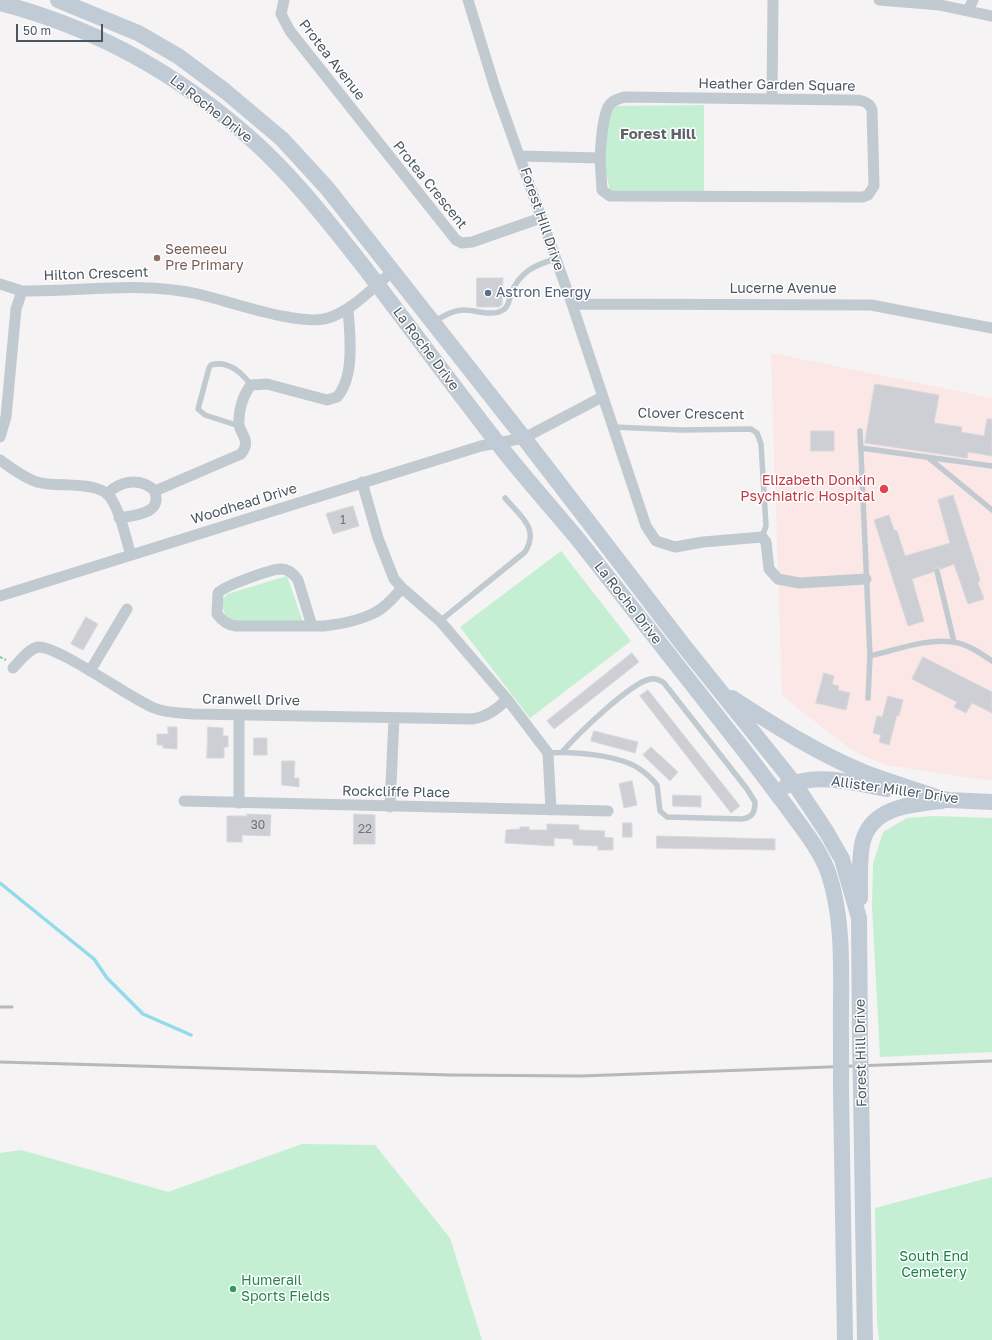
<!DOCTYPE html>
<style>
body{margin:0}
#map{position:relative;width:992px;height:1340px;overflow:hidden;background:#f5f3f3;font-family:"Golos Text",sans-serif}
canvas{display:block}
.scale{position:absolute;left:16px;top:24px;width:87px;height:18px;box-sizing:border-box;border:2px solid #4a5660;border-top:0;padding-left:5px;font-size:12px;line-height:14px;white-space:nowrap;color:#4a5660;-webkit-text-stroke:3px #fff;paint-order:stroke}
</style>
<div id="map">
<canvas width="992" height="1340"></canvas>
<div class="scale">50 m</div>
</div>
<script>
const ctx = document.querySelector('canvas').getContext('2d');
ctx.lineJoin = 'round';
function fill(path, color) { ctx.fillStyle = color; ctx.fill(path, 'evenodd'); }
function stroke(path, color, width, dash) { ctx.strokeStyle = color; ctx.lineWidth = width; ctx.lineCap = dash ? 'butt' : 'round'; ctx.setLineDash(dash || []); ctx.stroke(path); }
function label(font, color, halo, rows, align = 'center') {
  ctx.font = font + ' "Golos Text",sans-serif'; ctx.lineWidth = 3; ctx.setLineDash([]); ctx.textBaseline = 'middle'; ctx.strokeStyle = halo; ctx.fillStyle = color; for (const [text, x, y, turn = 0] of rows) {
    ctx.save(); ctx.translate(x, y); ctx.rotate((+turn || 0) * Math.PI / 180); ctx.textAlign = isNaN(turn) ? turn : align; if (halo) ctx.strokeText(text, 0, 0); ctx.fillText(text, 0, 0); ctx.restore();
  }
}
const medical = new Path2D(`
 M771,353L992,398V781L885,765L852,750L782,696Z`);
const green = new Path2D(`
 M704,105V195L611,193L602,159L612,106Z
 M561,551L631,641L530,718L460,627Z
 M287,576L303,622L227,621L221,602L227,594Z
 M934,816L992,818V1052L880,1057L872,906L873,864L883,832L907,818Z
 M302,1144L375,1145L450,1238L482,1340H0V1153L21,1150L168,1192Z
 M992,1177V1340H879L877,1322L875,1208Z`);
const stream = new Path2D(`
 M0,883L94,959L107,978L143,1014L191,1035`);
const building = new Path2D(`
 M477,278H503L502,305L499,307H477Z
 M875,384L939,395L934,423L962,427L961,432L984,436L987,419H992V456L968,452L967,458L865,443Z
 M811,431H834V451H811Z
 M953,495L980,580L978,583L984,599L968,604L954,564L941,569L936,567L933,572L912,579L924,621L908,626L874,520L889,515L894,530L897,531L905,556L950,543L938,500Z
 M353,506L359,526L333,534L326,514Z
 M86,617L98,624L83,650L71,644Z
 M632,653L639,662L554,729L547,721Z
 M923,657L992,692V713L972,703L966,713L954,707L957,702L912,679Z
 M824,673L834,676L832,684L839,686L838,690L850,693L846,710L816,703Z
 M648,690L740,806L731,813L640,696Z
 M888,696L903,700L899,716L897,715L889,745L879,742L881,735L873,733L877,716L882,717Z
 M168,727H177V749L163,748V745H157V734H168Z
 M208,727L223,728V736H228V747H224V758H207Z
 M594,731L638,742L635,753L591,741Z
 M254,738H267V755H254Z
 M651,747L678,772L670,781L643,755Z
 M282,761H295L294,778H299V787L282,785Z
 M632,781L637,805L624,808L619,784Z
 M673,795L701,796V807L673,806Z
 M247,814L271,815L270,836L242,835V842H227V816H247Z
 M354,814L375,815V844H354Z
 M623,823H632V837H623Z
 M547,824L579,825V830L605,831L604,837L613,838V850H598V846L573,845V839L554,838V846L505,843L506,830L520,829V827H529V830H547Z
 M657,836L775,839V850L657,848Z`);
const path = new Path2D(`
 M0,657L6,660`);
const lane = new Path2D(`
 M435,321C444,316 453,310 464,310C476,310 492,317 503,310C509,307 509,299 511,294C519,272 535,265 555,259
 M239,426L205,415L198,409L209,368L211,365C228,360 242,373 251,385
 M613,427L682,430L751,429L757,433L761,444L766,526L762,537
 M860,431L870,656L868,698
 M861,448L992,466
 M930,459L992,510
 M937,571L954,642
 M440,621L525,552C540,528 520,516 505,498
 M870,656C896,650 927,638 953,642C968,644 980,653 992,661
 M548,753C571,751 622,755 641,770C647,774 652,779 657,785L660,811L667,817L741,819C752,818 755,813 755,802L747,789L664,683C660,680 655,678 650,679C629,684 578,734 563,751`);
const street = new Path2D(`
 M284,0L281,14L290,31L456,240L462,243L472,242L541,218
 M468,0L495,88L572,304L646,526L656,541L675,547L703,542L762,537L766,542L769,569L778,579L799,583L866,579
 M879,0L940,5L992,16
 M968,11L973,0
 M772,99L773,0
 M520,156L600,158C601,145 602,114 610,104C614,100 620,98 625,97L849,100C858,100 869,100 872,110L874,186L868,195L863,197L610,196L602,190L600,158
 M0,284L22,291C80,292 141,281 198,294C229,301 300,327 328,318C353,310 372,288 392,272
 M572,304L871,305L992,328
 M0,437L6,417L16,309L22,291
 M0,460C11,468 24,478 37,482C56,488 98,480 110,497C121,513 125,536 131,555
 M362,482L378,538L394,579L402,588L440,621L507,699L548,753L551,810
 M155,491L241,454C252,441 240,434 239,424C238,411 243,395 251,385L267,384L327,400L337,397C355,377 350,335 348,309
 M107,494C120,481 139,477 154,490C164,514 135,515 119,518
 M0,596L481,446L524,438L602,397
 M312,626L298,580C294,574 289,569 281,569C271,569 224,586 218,593L217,614C222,621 227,625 236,626H324C341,624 361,620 376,612C386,607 394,597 402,588
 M13,668C20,661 28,649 38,647C57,645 131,699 154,708C166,713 180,713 193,714L472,719C487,717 497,710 507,699
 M90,671L127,609
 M239,715V803
 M184,801L608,811
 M390,807L394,718`);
const secondary = new Path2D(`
 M58,0L138,33L178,56L225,91L282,139L327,188L524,438L684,646L794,783L826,831L842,859L859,918L860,1039
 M0,3C93,27 178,74 250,138C292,175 326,219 361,263C406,322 450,382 496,441C523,476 553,509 581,543C632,607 682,671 732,735C751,759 769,783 787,807C802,828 819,848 828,872C846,923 840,985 841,1039
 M732,698C774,725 815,752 861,771C887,782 915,789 942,799
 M786,786C817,772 855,783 887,789
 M931,797L948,800L992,802
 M860,898C860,881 859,862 862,845C869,807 911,804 942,801
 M861,1089L865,1340
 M841,1090L845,1340`);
const rail = new Path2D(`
 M0,1007H12
 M0,1062L450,1075L581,1076L992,1061`);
const secondaryBridge = new Path2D(`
 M841,1039V1090
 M860,1039L861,1089`);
const markers = [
 [157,258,4,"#8d6e63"],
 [488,293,4,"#5c6f8a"],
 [884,489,5,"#e0444e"],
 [233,1289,4,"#2e9e5b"]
];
const numberNames = [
 ["1",343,520],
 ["30",258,825],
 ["22",365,829]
];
const streetNames = [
 ["Protea Avenue",332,60,52],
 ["Heather Garden Square",777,85,1],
 ["La Roche Drive",211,109,38],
 ["Protea Crescent",430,185,51],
 ["Forest Hill Drive",542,219,71],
 ["Hilton Crescent",96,274,-2],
 ["Lucerne Avenue",783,289],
 ["La Roche Drive",426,349,53],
 ["Clover Crescent",691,414,1],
 ["Woodhead Drive",244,504,-17],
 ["La Roche Drive",628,603,52],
 ["Cranwell Drive",251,700,1],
 ["Allister Miller Drive",895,790,8],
 ["Rockcliffe Place",396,792,1],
 ["Forest Hill Drive",861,1053,-91]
];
const educationNames = [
 ["Seemeeu",165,250],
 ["Pre Primary",165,266]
];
const serviceNames = [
 ["Astron Energy",496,293]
];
const healthNames = [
 ["Elizabeth Donkin",875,481],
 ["Psychiatric Hospital",875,497]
];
const parkNames = [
 ["South End",934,1257],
 ["Cemetery",934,1273]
];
const leisureNames = [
 ["Humerail",241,1281],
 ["Sports Fields",241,1297]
];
const neighbourhoodNames = [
 ["Forest Hill",658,134]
];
fill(medical, '#fbe7e6');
fill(green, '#c4efd3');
stroke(stream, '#92dbeb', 3.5);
fill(building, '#cdcfd4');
stroke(building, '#d7d9dd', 1);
stroke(path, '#7ccda2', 2, [3, 2]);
stroke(lane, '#c1cad1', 5.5);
stroke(street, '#c1cad1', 11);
stroke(secondary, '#c1cbd5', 16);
stroke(rail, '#b5b8bc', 3);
stroke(secondaryBridge, '#c1cbd5', 16);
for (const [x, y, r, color] of markers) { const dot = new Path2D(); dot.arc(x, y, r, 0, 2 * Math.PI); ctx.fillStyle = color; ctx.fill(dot); stroke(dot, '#fff', 1.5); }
label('12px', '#6b747d', null, numberNames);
label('14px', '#4a5660', '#fff', streetNames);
label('14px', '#785e54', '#fff', educationNames, 'left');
label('14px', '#4e5e75', '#fff', serviceNames, 'left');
label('14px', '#be3a42', '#fff', healthNames, 'right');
label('14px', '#1a824b', '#fff', parkNames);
label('14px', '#27864d', '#fff', leisureNames, 'left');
label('bold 15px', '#5f6367', '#fff', neighbourhoodNames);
</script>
